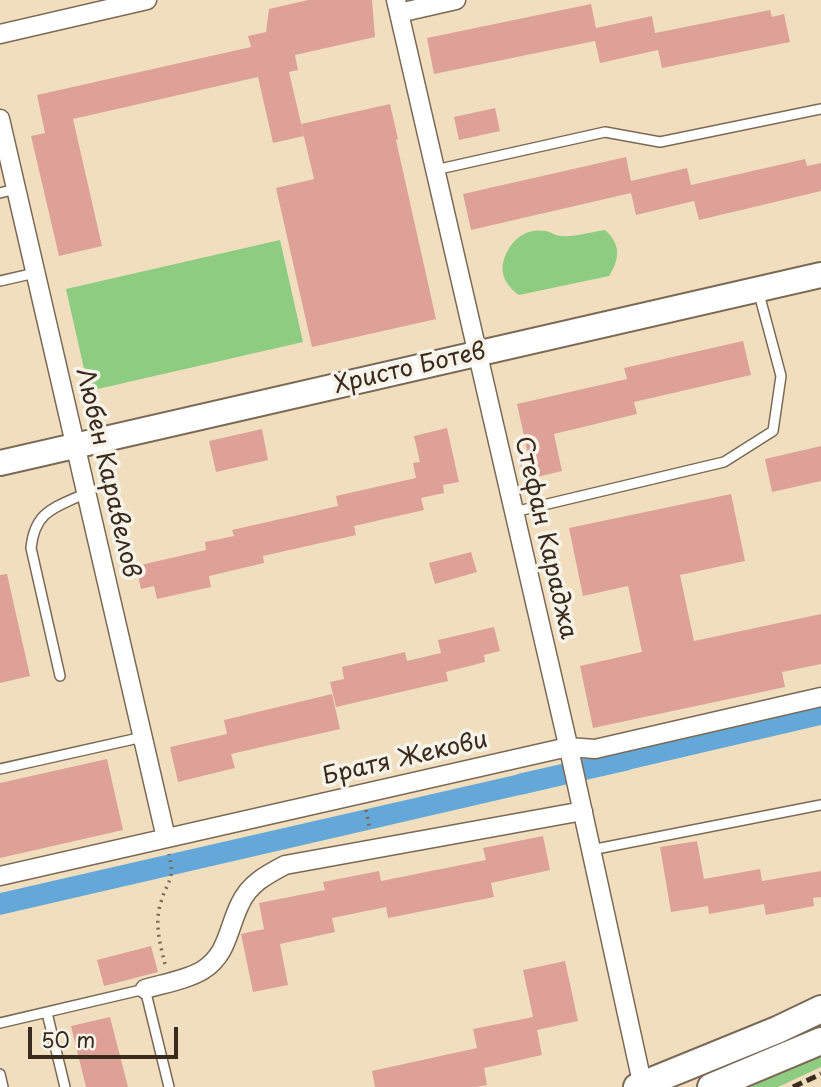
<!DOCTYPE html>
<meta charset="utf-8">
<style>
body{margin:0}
#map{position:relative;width:821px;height:1087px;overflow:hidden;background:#f1debe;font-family:"Playpen Sans",sans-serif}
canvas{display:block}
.scale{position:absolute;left:28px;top:1027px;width:150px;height:32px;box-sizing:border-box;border:4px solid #3b2a1e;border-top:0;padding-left:9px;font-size:21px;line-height:24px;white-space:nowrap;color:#3b2a1e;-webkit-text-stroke:5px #f7f3e8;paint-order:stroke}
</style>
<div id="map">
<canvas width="821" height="1087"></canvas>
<div class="scale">50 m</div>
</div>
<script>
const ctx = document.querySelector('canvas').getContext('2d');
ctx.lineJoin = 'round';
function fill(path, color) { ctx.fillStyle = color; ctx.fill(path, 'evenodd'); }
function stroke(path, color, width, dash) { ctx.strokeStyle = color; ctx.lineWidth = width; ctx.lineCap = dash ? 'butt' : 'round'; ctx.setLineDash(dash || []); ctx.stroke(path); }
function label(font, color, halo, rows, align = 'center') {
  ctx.font = font + ' "Playpen Sans",sans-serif'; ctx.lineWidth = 7; ctx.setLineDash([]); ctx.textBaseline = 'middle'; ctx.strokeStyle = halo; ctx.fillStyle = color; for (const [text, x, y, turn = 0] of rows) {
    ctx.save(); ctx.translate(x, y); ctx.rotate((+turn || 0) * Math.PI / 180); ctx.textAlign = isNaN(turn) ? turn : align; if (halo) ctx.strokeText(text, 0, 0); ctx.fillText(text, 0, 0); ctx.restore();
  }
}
const green = new Path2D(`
 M605,230C621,244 620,259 609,276L519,295C509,288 500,276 503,263C508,243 523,227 546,231C551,232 556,236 561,236C575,237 591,232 605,230Z
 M280,240L303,342L89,391L66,289Z
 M821,1054V1067L778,1087H749Z`);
const water = new Path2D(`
 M821,705V725L602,776L598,757Z
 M546,768L550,788L0,915V893Z`);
const canal = new Path2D(`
 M521,784L626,760`);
const building = new Path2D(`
 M308,0H372L375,37L295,55L298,70L289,72L304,136L273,143L258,77L73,119L102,246L59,256L31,136L45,133L37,95L251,47L248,36L266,32L269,9Z
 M591,4L596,28L652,16L655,33L770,10L772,17L784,14L790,42L662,68L658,50L600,63L595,41L434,74L427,38Z
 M390,104L398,139L396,140L436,319L312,347L276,188L314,179L301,124Z
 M495,108L500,131L459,140L454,117Z
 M626,157L631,181L687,168L691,185L805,159L807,166L821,163V191L699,220L694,201L636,215L631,193L471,230L463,194Z
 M743,341L751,375L634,402L637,414L554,434L562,471L524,480L519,461L529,459L517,404L627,379L624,368Z
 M447,428L459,482L443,485L444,493L421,498L424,510L354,526L356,535L263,556L264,563L209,576L211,587L157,599L154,586L141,589L136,566L206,550L205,542L234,536L232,530L338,506L336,496L416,478L413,463L420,462L414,436Z
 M262,429L268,460L216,472L209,441Z
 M821,446V481L772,492L765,459Z
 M731,494L745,561L680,575L694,641L821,614V664L782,672L785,687L593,728L580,666L642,652L628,586L583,596L569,528Z
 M471,552L477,572L435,584L429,563Z
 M7,574L30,676L0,683V575Z
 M494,627L500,651L484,655L485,662L446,672L448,681L336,707L330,682L344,679L342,667L405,652L407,661L441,653L438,640Z
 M332,694L340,729L231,754L235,768L178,782L170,747L227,734L224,720Z
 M107,759L123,830L0,858V783Z
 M543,836L550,870L491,883L494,897L388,918L386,907L332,918L335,932L280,944L288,985L253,992L241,934L264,929L259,903L325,890L323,882L379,871L381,881L486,860L483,848Z
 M697,841L704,879L760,869L762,881L821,871V897L813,898L814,906L766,915L764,904L709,914L708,906L671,912L660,847Z
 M151,946L158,972L104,986L97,960Z
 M565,961L578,1021L537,1030L542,1055L484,1068L487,1085L476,1087H375L372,1071L477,1048L473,1029L533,1017L523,970Z
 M110,1017L128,1087H86L71,1026Z`);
const path = new Path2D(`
 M366,810L370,830
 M165,964C160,944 154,923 161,902C168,878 175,882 169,854`);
const lane = new Path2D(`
 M435,170L605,132L660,142L821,109
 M0,193L16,189
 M0,281L35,273
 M514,512L724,462L773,431L781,376L758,290
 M60,676L31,548C35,510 55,508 86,493
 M0,769L143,737
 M591,850L821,805
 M47,1013L65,1087
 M0,1023L145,989L169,1087
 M0,1074L3,1087`);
const street = new Path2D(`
 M396,0L571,758L643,1087
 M399,13L456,0
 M0,34L147,0
 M0,119L166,838
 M0,876L568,747L595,749L821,697
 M145,989C162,984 189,979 203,970C228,954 228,928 240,904C249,884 266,875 285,865L583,811`);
const secondary = new Path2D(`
 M0,463L821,275`);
const primary = new Path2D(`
 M637,1087L777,1030L821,1009
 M711,1087L821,1041`);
const rail = new Path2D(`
 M793,1087L821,1074`);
const streetNames = [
 ["Христо Ботев",410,369,-13],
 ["Любен Каравелов",107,473,77],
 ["Стефан Караджа",545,538,77],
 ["Братя Жекови",405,759,-13]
];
fill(green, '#8ecc82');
fill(water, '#63a8d8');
stroke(canal, '#63a8d8', 21);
fill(building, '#dea198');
stroke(lane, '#7b6956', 12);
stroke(street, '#7b6956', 21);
stroke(secondary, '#7b6956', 28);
stroke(primary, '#7b6956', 30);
stroke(path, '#7b6956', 3.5, [2, 5]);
stroke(lane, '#fff', 9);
stroke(street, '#fff', 18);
stroke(secondary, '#fff', 24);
stroke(primary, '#fff', 26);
stroke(rail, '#3b2a1e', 5, [10, 5]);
label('24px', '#3b2a1e', '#f7f3e8', streetNames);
</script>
